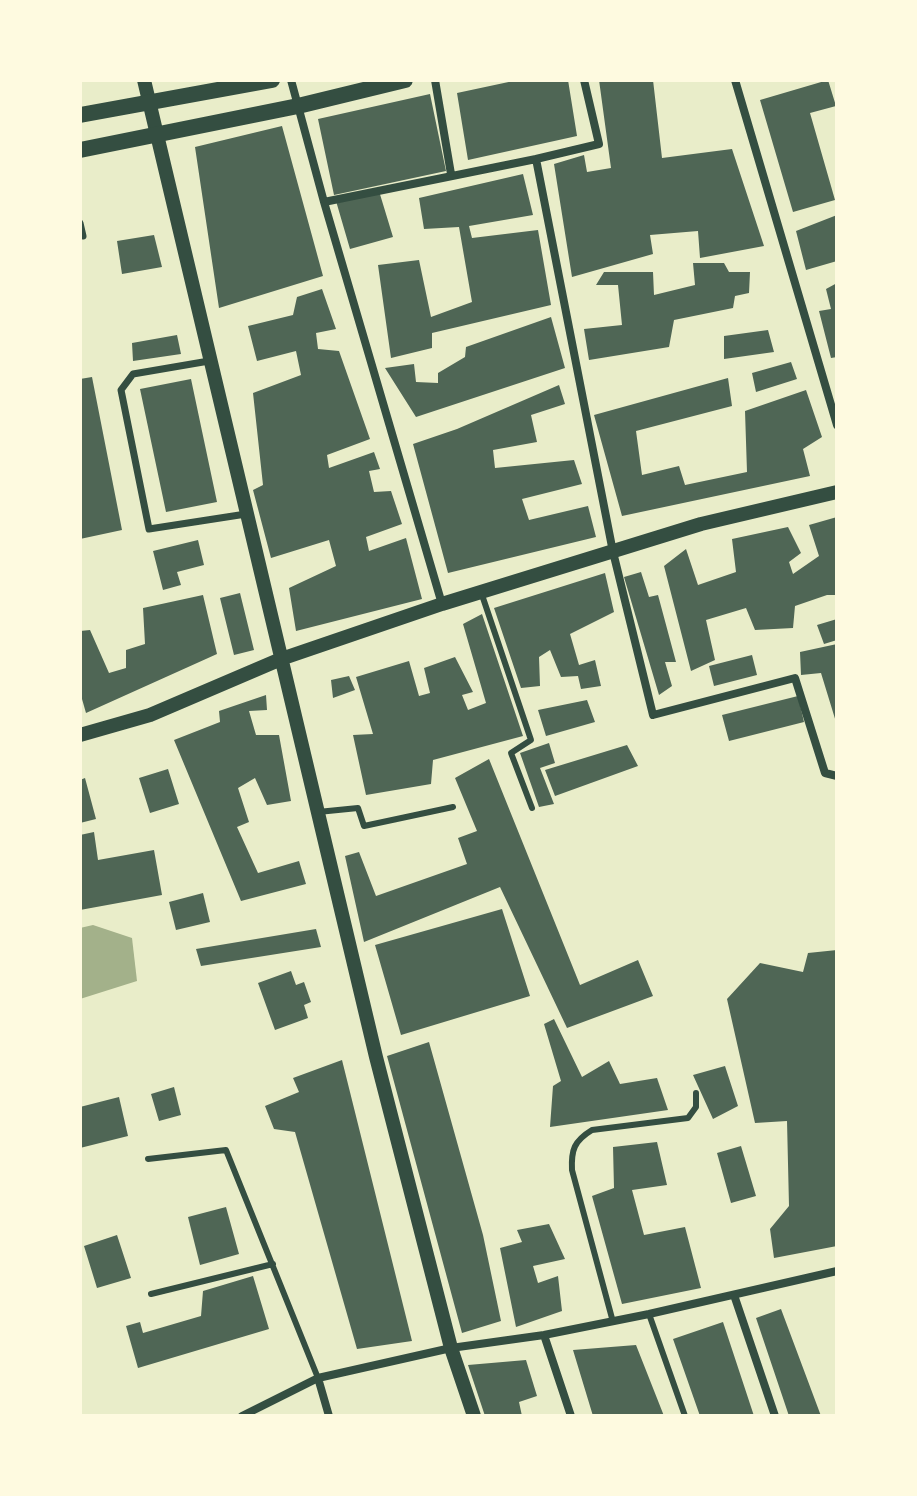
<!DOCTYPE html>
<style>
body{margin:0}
#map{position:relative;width:917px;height:1496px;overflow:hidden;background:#e9edc9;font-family:"Noto Sans",sans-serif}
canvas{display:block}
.frame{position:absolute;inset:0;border:82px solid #fefae0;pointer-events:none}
</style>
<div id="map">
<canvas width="917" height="1496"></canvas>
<div class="frame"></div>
</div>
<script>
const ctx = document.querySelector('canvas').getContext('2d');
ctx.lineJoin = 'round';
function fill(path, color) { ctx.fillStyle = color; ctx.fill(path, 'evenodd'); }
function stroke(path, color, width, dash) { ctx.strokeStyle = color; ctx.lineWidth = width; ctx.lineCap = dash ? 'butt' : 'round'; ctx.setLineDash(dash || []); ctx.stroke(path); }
const water = new Path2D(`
 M93,925L132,938L137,981L80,999V928Z`);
const building = new Path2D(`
 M518,80H568L577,136L468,160L457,93Z
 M599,80H653L662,158L732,149L764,246L700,258L698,231L650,235L653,254L572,277L554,164L584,155L587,172L611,168Z
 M828,80L836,106L810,113L835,200L793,212L760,100Z
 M430,94L446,171L334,195L318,119Z
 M282,126L323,276L219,308L195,147Z
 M523,174L533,215L469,226L472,238L538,230L551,305L432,333V348L391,358L378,265L419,260L431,317L472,302L459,227L424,229L419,198Z
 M379,191L393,237L350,249L336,201Z
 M837,215V261L806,270L796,231Z
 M154,235L162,267L122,274L117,241Z
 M693,263H724L729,272H750L749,293L735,296L733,308L674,320L669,347L589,360L584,329L622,325L618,285H596L604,272H653L654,295L695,285Z
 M837,283V357L831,358L819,311L831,309L826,289Z
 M322,289L336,329L316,333L318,349L339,351L370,439L327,455L329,468L374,452L380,469L369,471L374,492L391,491L402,524L366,537L369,551L406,538L422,599L296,631L289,588L336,566L329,540L271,558L253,490L263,485L253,393L301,375L296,351L257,361L248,326L293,315L297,297Z
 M551,317L565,368L416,417L385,368L414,364L416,382L438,383V373L465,357L466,347Z
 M768,330L774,352L724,359V336Z
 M177,335L181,354L133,361L132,343Z
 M791,362L797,379L756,392L752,373Z
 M92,377L122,530L80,539V379Z
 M728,378L732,406L636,431L642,475L679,466L685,485L747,472L745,411L806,390L822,437L803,449L810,476L622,516L594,415Z
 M191,379L217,502L166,512L140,389Z
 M559,385L565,404L531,415L537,442L493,450L495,468L574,460L582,484L522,499L529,520L588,506L596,537L448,573L413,444L457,429Z
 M837,517V595H827L795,606L793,628L755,630L746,608L706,620L715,660L691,671L664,566L686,549L698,585L736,572L732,539L788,527L801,553L789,562L793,574L819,556L809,525Z
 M198,540L204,565L177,572L181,585L163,590L153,551Z
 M641,572L649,597L658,595L676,662H665L672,686L659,695L624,577Z
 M605,573L614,612L570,634L579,665L595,660L601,686L581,689L578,676L561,677L550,650L539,657L540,686L521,688L494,608Z
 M240,593L254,650L234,655L220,598Z
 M203,595L217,654L86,713L80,692V631L90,630L109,673L126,668V650L145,644L143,608Z
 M482,614L523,736L433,760L431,784L366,795L353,735L373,734L356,677L409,661L419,696L430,693L424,668L455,657L473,692L462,695L468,710L486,703L463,624Z
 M837,619V640L824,644L817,625Z
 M837,644V722H836L821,673L801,675L800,652Z
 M752,655L757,675L714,686L709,666Z
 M349,676L355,690L333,698L331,680Z
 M266,695L267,710L249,711L256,735H279L291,801L267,805L255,778L238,788L249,822L237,827L258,873L299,861L306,884L241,901L174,740L220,722L219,711Z
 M798,696L804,722L729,741L722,715Z
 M587,700L595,722L546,736L538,710Z
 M549,743L555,763L540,768L554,804L539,807L520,753Z
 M627,745L638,766L555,796L545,770Z
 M489,759L580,985L638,960L653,996L567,1028L500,887L364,942L345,856L359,852L376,896L467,864L458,838L477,831L455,778Z
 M168,769L179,804L150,813L139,778Z
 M85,778L96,819L80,823V780Z
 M94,832L98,860L154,850L162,895L80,910V835Z
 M203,893L210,922L176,930L169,902Z
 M502,909L530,996L401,1035L375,945Z
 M316,929L321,947L201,966L196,949Z
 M837,950V1246L774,1258L770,1229L789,1206L787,1121L755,1123L727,999L760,963L803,972L808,953Z
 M291,971L296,985L304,982L311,1002L304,1005L308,1018L275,1030L258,983Z
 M554,1019L582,1077L609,1061L620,1084L657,1078L668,1110L550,1127L553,1086L561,1081L544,1024Z
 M429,1042L483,1235L501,1321L462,1333L387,1056Z
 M342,1060L412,1341L357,1349L295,1132L274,1129L265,1106L299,1092L293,1078Z
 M725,1066L738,1106L713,1119L693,1075Z
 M174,1087L181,1115L159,1121L151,1094Z
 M119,1097L128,1136L80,1148V1107Z
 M657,1142L667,1185L632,1190L644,1235L685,1227L701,1288L622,1304L592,1196L614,1188L613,1147Z
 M741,1146L756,1196L731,1203L717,1153Z
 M226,1207L239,1254L200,1265L188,1217Z
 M549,1224L565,1259L533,1266L538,1283L558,1276L562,1311L516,1327L500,1248L522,1242L517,1230Z
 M117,1235L131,1278L97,1288L84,1246Z
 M253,1276L269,1329L138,1368L126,1326L140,1322L143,1333L201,1316L203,1291Z
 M781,1309L821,1416H789L756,1318Z
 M723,1322L754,1416H700L673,1339Z
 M636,1345L664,1416H593L573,1350Z
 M526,1360L537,1396L519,1402L522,1416H485L468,1365Z`);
const service = new Path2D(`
 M481,592L531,740L511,753L532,808
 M318,812L358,808L364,826L453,807
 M148,1159L226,1150L318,1378
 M151,1294L273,1264
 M649,1314L685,1416
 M613,1322L572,1170C571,1150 574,1141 592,1130L688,1118L696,1107V1093`);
const pedestrian = new Path2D(`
 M80,223L83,236
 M209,361L133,374L121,390L149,529L246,514`);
const minor = new Path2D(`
 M291,80L324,202L442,604
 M435,80L451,174
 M735,80L837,425
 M536,159L599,144L584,80
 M324,202L536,159L613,552L653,715L795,678L825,773L837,776
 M734,1295L775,1416
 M544,1335L571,1416
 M318,1378L329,1416
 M242,1416L318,1378L451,1348L544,1335L649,1314L837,1271`);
const tertiary = new Path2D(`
 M144,80L376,1057L451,1348L474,1416
 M80,735L150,715L281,659L442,604L701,524L837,492`);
const secondary = new Path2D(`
 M80,115L272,80
 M80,150L298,106L405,80`);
fill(water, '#a3b18a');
fill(building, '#4f6655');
stroke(service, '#344e41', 6);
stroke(pedestrian, '#344e41', 7);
stroke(minor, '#344e41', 8);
stroke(tertiary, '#344e41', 14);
stroke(secondary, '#344e41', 16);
</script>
